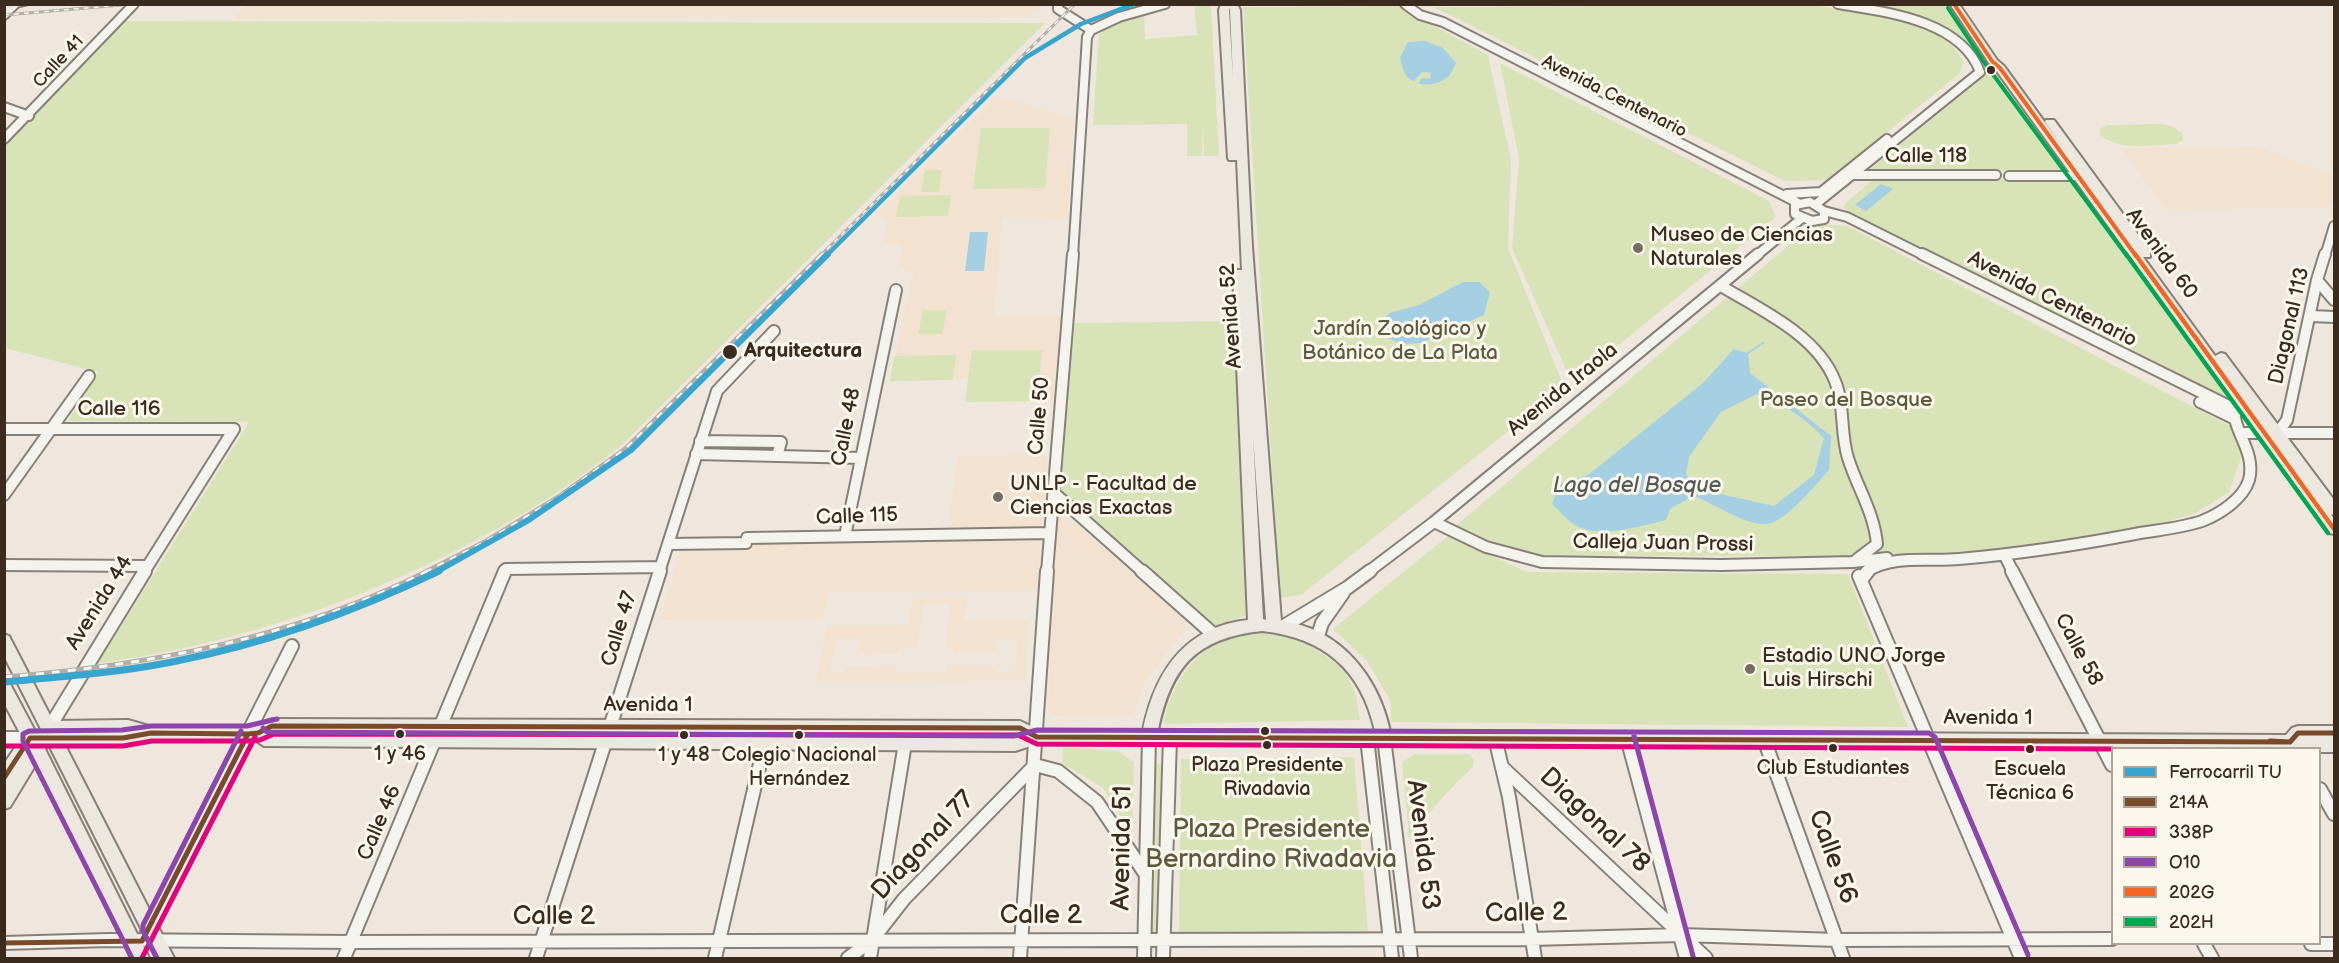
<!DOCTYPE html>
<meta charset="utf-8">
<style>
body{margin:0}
#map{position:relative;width:2339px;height:963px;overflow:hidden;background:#efe7dd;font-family:"Balsamiq Sans",sans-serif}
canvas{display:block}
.frame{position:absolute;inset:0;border:6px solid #3b2a1e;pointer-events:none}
.legend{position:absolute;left:2111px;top:747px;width:210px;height:198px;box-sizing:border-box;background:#fbf7ec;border:2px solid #aea59a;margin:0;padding:8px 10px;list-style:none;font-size:18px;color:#3b2a1e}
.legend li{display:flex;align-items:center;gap:12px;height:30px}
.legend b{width:30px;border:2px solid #aea59a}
</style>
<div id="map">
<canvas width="2339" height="963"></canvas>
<div class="frame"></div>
<ul class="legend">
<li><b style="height:8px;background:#38a5ce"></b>Ferrocarril TU</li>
<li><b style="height:8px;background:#7a4b2a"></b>214A</li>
<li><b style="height:8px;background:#e5007d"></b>338P</li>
<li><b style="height:8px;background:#8e44ad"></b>O10</li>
<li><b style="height:8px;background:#f26522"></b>202G</li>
<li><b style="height:8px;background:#00a651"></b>202H</li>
</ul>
</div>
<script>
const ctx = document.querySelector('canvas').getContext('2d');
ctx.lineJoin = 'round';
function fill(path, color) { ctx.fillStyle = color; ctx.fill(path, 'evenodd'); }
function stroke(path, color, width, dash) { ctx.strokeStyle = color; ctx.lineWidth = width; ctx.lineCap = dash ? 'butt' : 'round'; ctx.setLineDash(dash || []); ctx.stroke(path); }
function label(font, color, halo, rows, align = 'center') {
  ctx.font = font + ' "Balsamiq Sans",sans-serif'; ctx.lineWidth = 6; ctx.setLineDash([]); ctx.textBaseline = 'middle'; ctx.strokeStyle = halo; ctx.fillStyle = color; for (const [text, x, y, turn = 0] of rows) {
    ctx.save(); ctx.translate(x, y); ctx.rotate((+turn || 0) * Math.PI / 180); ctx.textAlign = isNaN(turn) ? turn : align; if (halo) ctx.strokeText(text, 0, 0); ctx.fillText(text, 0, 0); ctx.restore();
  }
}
const built = new Path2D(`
 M245,5V4L1044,5L1028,17L234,19Z
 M996,96L1074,119L1067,219L1002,217L994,316H1061L1053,401L965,402L968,379L890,381L914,270H898L902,245L882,244L888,221L877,214Z
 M2257,147L2334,175V196L2329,208L2164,209L2122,148Z
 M1047,455L1037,591L829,592L823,619L660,620L684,539L947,538L958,456Z
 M1057,507L1187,622L1185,629L1143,685L1133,715L1052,716L1048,711Z
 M913,598H967L964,621L1029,620L1025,680L816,682L827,626L908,625ZM924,604H950L945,647H953V653L995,652L996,639H1018L1015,672H997V666H947L946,672L896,673V666L847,667L846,672H830L837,639L861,638L858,654L898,653L899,648H917Z`);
const green = new Path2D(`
 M1869,4L1948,5L1982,50L1978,53L1992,73L2000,76L2066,171H1868L1979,81L1982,67L1958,34L1906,13Z
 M1194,5H1211L1219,156H1204L1203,124L1202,156H1187V124L1093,125L1099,33L1120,21L1144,14L1145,39L1197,35Z
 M1810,5C1841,9 1924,19 1947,39C1953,45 1959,55 1964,62L1959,74L1828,180L1785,181L1433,7Z
 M1398,6L1488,55L1511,160L1508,248L1564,387L1301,595L1280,598L1243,7Z
 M125,21L1045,23L622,445C604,459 586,473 567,486C430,577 261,642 98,663L249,422L68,421L98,372L5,348L4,146Z
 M1500,63L1769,201L1776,217L1572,383L1512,248L1519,159Z
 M2161,124L2174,127L2182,133L2183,140L2176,144C2151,145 2122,151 2101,136L2099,129L2108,125Z
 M981,128H1050L1045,188L973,189Z
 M925,170H942L939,192H921Z
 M1876,177L2072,178L2226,395L2213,397L1849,212L1844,207L1846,203Z
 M951,195L948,216L896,217L900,196Z
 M1814,224L1847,226L2230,426L2244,450L2229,492L2196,513L2146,528L2001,549L1906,557L1516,555L1453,528Z
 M923,310H947L942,334H918Z
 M1236,321L1252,613L1213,627L1057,491L1073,323Z
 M972,350H1042L1037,401L965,402Z
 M956,355L953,380L890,381L894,356Z
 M1448,536L1527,572L1848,574L1908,727L1391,722L1390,700L1367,661L1333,629Z
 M1261,633L1302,640L1342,667L1355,691L1360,720L1164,724C1168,691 1192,652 1224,640C1235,635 1249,635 1261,633Z
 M1063,747L1118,751L1134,763L1132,836L1103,788L1062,763Z
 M1414,754H1469L1474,759L1473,767C1451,788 1429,808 1416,836L1409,837L1402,763Z
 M1354,757L1368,931L1179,933L1181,759Z
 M1154,764H1161L1159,933H1152Z`);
const water = new Path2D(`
 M1425,41L1443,48L1456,63C1454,67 1451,74 1448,77C1441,83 1427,87 1418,83L1422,78L1430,79L1431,73L1422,72L1414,81C1403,77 1403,67 1400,57L1408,42Z
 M1881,184L1893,189L1866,211L1855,205Z
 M970,232H988L984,271H965Z
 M1463,282H1479L1490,292L1484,315L1421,343L1402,344L1382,336L1378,323L1390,313L1419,305Z
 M1734,349L1748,353L1750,373L1831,436L1829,470C1816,484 1786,522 1767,524C1749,527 1712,503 1694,496L1670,509L1666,520C1640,526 1603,539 1577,526C1568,522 1560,511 1552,504L1559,484L1588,475L1703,383ZM1757,394C1783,403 1805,418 1824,438L1814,475L1774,506L1699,489L1686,474L1689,457L1721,412Z`);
const stream = new Path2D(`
 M1748,353L1763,343`);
const minorFar2 = new Path2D(`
 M1058,4V9L1091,30
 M1405,4L1420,15L1443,22L1798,203
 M4,15L15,4
 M1091,30L1119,17L1165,4
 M4,107L29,116
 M4,139L134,4
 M1855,175H1996
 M2009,176H2087
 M1787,194L1821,192L1887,139
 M1810,202L1824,211V219L1812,221L1795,214V205Z
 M1816,204L1980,72C1961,20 1886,12 1838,4
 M1824,211L1847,217L1925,256
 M1073,256L1087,37L1091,30
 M1756,256L1802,218
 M2325,256L2334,226`);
const minorFar1 = new Path2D(`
 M1922,254L2239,411
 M2317,280L2334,300
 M1721,286C1761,310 1817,335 1835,381C1845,405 1840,433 1848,458C1857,487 1874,512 1877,544L1856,560
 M2311,316L2334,317
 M2200,402L2233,418
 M4,429H234
 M2278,432L2287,420L2317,280L2325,254
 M2243,433H2334
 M700,441L781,442L777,456
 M696,454L861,458
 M1053,492L1143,572
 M4,495L89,376
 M1434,522L1486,547L1542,562L1721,565L1853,562L1887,558
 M845,536L896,290
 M668,544L746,543L747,538L1050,533
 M2005,556L2013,572
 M4,565L147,566
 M144,572L234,429
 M505,572L506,569L660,567
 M659,572L717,391L774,331
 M1047,572L1073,254
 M1368,572L1434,522L1758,254
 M1866,572C1893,554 1929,562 1959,559C2018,554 2077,545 2135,534C2157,530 2182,528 2202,521C2220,514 2243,499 2249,480C2256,452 2234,433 2234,410`);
const minor = new Path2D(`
 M1142,571L1213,634
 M2012,571L2112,765
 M1859,576L2021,958
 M1861,580L1868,571
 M1284,626L1347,588L1370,571
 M1317,639L1322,623L1343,593
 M49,728L145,571
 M4,738H30
 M1367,738L1392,958
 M1384,738L1411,958
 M1495,738L1509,797L1535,958
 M1627,738L1686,958
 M1764,739L1843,958
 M1502,767L1706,958
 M2320,789L2334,814
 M147,932L292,646
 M4,943L108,940L351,942L1531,939L1681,935L1837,940L2112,939
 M2204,944L2212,958
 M2311,944H2334
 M344,958L505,571
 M536,958L660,571
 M715,958L765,742
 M848,958L872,940L904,899L1035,765L1058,771L1097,802L1146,875
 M870,958L906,737
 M1020,958L1047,571
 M1144,958L1149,738
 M1163,958L1170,738`);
const major = new Path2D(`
 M4,4H28L4,10Z
 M1221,4H1237L1240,10L1252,247L1281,621C1340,628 1378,676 1390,731L2286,735L2292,728L2298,726H2334V752H2320V748H2271L1037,744L1015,751L264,746L255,740H151L123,745H65L174,958H156L49,745L45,749L149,958H131L36,764L10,807L4,809V764L22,737L4,703V681L9,682L35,731H42L4,656V634L9,636L53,721L128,720L149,726L248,727L256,726L272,719L1020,721L1039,730H1143C1155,672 1184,627 1248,620L1233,273L1235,270H1242L1237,160H1229L1228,158L1219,10ZM1229,8L1230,10L1233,79L1229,10ZM1253,436L1266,620L1263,619ZM1262,631C1324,638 1361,669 1375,731L1158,730C1171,667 1196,638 1262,631ZM504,734L1018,735L1019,736L1015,737Z
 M1950,4H1959L1997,60L2004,66L2067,153L2045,122L2046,120H2054L2150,251V257H2143L2215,356L2221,353L2225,354L2334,500V515L2331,514L2334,519V534L2329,533L1996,70L1989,63Z`);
const railFar2 = new Path2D(`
 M4,15L134,4
 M820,256L1075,4`);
const railFar1 = new Path2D(`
 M425,572L486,541L558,497L626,448L822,254`);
const rail = new Path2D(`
 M4,677C152,665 294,638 428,571`);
const bus1 = new Path2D(`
 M2270,741L2290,742L2298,733H2334
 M4,778L30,738H123L151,733L248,734L258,733L272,726L1020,728L1037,737L2290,742
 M4,943L142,941L248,734`);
const bus2 = new Path2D(`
 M4,746H123L152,741H248L260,740L274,734L1018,735L1037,744L2112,749
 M142,958L255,737`);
const bus3 = new Path2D(`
 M263,728L267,732L1014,736L1037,730L1929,733L1935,737L2028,955
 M1634,736L1693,956
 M132,958L23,741V734L29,731L122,730L151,726H247L277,719
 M157,958L143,931V925L241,731`);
const bus4Far1 = new Path2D(`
 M1954,4L1992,61L2000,68L2136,256`);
const bus4 = new Path2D(`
 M2135,254L2334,529`);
const bus5Far1 = new Path2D(`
 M1948,8L1986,65L2127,256`);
const bus5 = new Path2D(`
 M2126,254L2328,533`);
const rail1Far2 = new Path2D(`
 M826,256L1025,58L1081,24L1134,4`);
const rail1Far1 = new Path2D(`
 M436,572L527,521L631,450L828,254`);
const rail1 = new Path2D(`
 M4,682C60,677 116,673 172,662C264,644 354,612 439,571`);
const markers = [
 [1991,70,5,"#3b2a1e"],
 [1638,248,6,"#7a6c61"],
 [730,352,8,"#3b2a1e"],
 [998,497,6,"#7a6c61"],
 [1750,669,6,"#7a6c61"],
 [1265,731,5,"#3b2a1e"],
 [400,734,5,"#3b2a1e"],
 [684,735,5,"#3b2a1e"],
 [799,735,5,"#3b2a1e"],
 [1267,745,5,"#3b2a1e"],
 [1833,748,5,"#3b2a1e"],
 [2030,749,5,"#3b2a1e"]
];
const farStreetnames = [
 ["Calle 41",59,62,-47],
 ["Avenida Centenario",1614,97,27]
];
const busNames = [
 ["1 y 46",400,755],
 ["1 y 48",684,756],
 ["Colegio Nacional",799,756],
 ["Hernández",799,780],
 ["Plaza Presidente",1267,766],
 ["Rivadavia",1267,790],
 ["Club Estudiantes",1833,769],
 ["Escuela",2030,770],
 ["Técnica 6",2030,794]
];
const streetNames = [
 ["Calle 118",1926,157],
 ["Avenida 60",2161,254,54],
 ["Avenida Centenario",2052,300,27],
 ["Avenida 52",1232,316,-94],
 ["Diagonal 113",2290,326,-77],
 ["Avenida Iraola",1563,390,-39],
 ["Calle 116",119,410],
 ["Calle 50",1040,416,-85],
 ["Calle 48",847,427,-79],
 ["Calle 115",857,517,-2],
 ["Calleja Juan Prossi",1663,544,1],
 ["Avenida 44",100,603,-58],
 ["Calle 47",620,629,-73],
 ["Calle 58",2078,650,62],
 ["Avenida 1",648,706],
 ["Avenida 1",1988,719],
 ["Calle 46",380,823,-67]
];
const poiNames = [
 ["Museo de Ciencias",1650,236],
 ["Naturales",1650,260],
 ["UNLP - Facultad de",1010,485],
 ["Ciencias Exactas",1010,509],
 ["Estadio UNO Jorge",1762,657],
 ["Luis Hirschi",1762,681]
];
const parkNames = [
 ["Jardín Zoológico y",1400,330],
 ["Botánico de La Plata",1400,354],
 ["Paseo del Bosque",1846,401]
];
const stopNames = [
 ["Arquitectura",744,352]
];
const waterNames = [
 ["Lago del Bosque",1637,486]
];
const nearStreetnames = [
 ["Diagonal 78",1594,821,43],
 ["Avenida 53",1422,845,83],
 ["Diagonal 77",924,846,-47],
 ["Avenida 51",1123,848,-89],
 ["Calle 56",1832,857,70],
 ["Calle 2",1526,914,-1],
 ["Calle 2",1041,916],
 ["Calle 2",554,917]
];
const nearParknames = [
 ["Plaza Presidente",1271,830],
 ["Bernardino Rivadavia",1271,860]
];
fill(built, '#f2e2cf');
fill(green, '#d8e4b7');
fill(water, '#a5d0e3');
stroke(stream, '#a5d0e3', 2);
stroke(minorFar2, '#878079', 12);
stroke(minorFar1, '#878079', 14);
stroke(minor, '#878079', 16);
stroke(major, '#878079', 4);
stroke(minorFar2, '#f5f3ee', 8);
stroke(minorFar1, '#f5f3ee', 10);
stroke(minor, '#f5f3ee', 12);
fill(major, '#ede8df');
stroke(railFar2, '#b2aea9', 3);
stroke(railFar1, '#b2aea9', 4.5);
stroke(rail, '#b2aea9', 5);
stroke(railFar2, '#fbf7ec', 1.5, [5]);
stroke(railFar1, '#fbf7ec', 2, [7]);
stroke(rail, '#fbf7ec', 3, [8]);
stroke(bus1, '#7a4b2a', 5);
stroke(bus2, '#e5007d', 5);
stroke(bus3, '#8e44ad', 5);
stroke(bus4Far1, '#f26522', 4);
stroke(bus4, '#f26522', 4.5);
stroke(bus5Far1, '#00a651', 4);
stroke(bus5, '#00a651', 4.5);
stroke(rail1Far2, '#38a5ce', 4.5);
stroke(rail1Far1, '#38a5ce', 6);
stroke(rail1, '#38a5ce', 7);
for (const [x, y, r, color] of markers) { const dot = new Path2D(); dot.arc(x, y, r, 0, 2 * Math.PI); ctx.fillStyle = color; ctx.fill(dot); stroke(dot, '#fbf7ec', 2); }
label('18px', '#3b2a1e', '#fbf7ec', farStreetnames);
label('20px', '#3b2a1e', '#fbf7ec', busNames);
label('21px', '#3b2a1e', '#fbf7ec', streetNames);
label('21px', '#3b2a1e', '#fbf7ec', poiNames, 'left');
label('21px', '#5e583c', '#fbf7ec', parkNames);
label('bold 21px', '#3b2a1e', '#fbf7ec', stopNames, 'left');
label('italic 22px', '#51595a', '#fbf7ec', waterNames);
label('26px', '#3b2a1e', '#fbf7ec', nearStreetnames);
label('26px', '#5e583c', '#fbf7ec', nearParknames);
</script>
